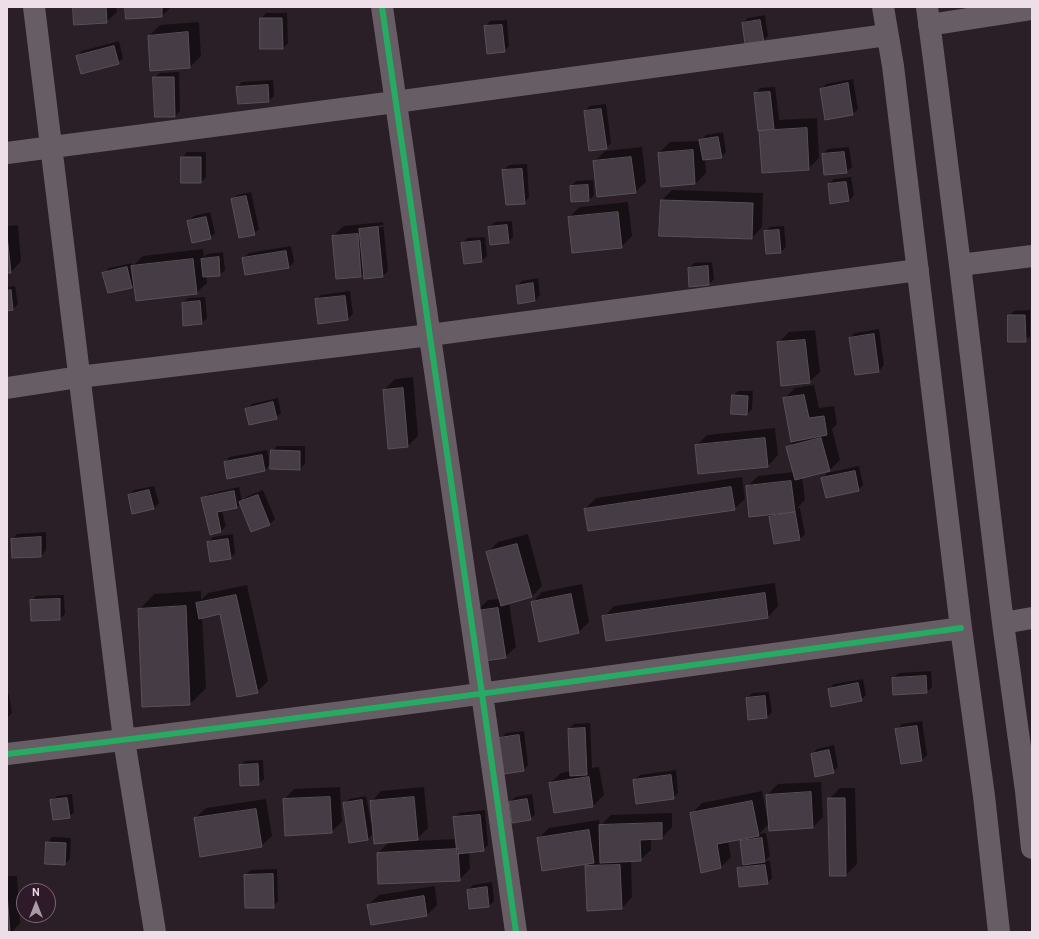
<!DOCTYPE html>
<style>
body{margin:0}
#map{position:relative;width:1039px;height:939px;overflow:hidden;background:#2a1f27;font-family:Cabin,sans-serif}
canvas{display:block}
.frame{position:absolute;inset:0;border:8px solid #eedee8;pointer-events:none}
.north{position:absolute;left:16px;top:883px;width:40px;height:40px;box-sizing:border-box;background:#2f1a29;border:1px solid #7b6875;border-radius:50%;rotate:0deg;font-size:11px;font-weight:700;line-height:16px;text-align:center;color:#eedee8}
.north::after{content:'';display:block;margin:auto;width:14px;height:18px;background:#a99ba4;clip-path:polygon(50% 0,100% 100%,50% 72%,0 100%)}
</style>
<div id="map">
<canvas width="1039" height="939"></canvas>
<div class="frame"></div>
<div class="north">N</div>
</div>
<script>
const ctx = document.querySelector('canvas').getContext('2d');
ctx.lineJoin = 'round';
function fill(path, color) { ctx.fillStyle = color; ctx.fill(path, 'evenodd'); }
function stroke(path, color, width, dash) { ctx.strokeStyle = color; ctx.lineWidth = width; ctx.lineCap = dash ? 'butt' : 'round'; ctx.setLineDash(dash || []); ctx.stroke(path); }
const shadow = new Path2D(`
 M74,7H116L117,12L106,22Z
 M126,7H171L162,16Z
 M266,13H287L288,43L283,48L261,18Z
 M765,15L768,36L763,41L743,23L748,18Z
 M507,20L509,46L504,51L485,27L490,21Z
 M199,22L201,56L190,67L149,36L160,25Z
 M119,41L123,58L118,63L77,56L82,51Z
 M179,72L180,111L175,116L154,78L160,73Z
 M853,79L858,109L853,114L821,89L826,84Z
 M273,80L274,96L269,101L237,87L242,82Z
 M775,87L779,120L817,118L819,158L808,169L760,131L762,129L755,94L760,88Z
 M606,104L611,143L606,148L585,111L590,106Z
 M723,132L726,152L721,157L705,159L706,173L695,184L662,186L659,153L670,142L701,141L706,135Z
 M642,147L646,182L635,192L594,162L605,151Z
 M849,147L852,167L846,172L823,154L828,149Z
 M187,152H206V177L201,182L182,158Z
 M527,164L529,197L524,203L504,170L509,165Z
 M851,177L854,195L849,201L829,184L834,179Z
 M593,180L594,195L589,200L571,186L576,181Z
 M672,190L763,193L762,227L752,238L662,200Z
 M251,192L259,229L254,234L232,200L237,195Z
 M628,202L632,236L621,247L569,217L580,207Z
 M210,212L215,233L210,238L188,221L194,216Z
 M512,221L513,237L508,242L489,227L495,222Z
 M383,222L388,271L383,276L364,272L361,276L333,236L344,226ZM383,225V227L368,229V227Z
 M18,225L21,261L11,272H7V226Z
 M784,226L786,247L781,252L765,232L770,227Z
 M485,237L487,256L482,261L462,244L467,238Z
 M291,246L294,262L288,268L243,258L249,253Z
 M203,249L204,257L207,254L223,252L225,270L220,275L206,276L207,283L196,293L135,283L131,287L104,273L109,268L132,263L133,266L143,256Z
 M712,262L714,279L709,284L689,268L694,263Z
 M538,278L540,295L535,301L519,303L517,286L522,281Z
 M15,286L18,304L13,309L7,310V287Z
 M350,291L353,314L347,319L316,300L321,295Z
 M205,297L207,318L202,323L184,325L183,303L188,298Z
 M1030,310V336L1025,341L1009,316L1014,311Z
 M879,329L884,365L879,371L850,338L855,333Z
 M815,330L820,372L809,382L778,343L789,332Z
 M413,377L418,436L408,446L384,390L395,379Z
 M814,385L819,408L834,406L837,424L832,429L840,460L830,470L802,477L805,500L797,508H800L805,534L800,539L775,543L770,517L774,513L747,487L758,476L794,472L787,448L795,440L784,399L795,388Z
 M738,391H753L752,409L747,414L733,396Z
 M278,398L281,413L276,418L247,409L252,404Z
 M775,428L778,455L768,466L696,446L707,435Z
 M277,446H305V464L300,469L272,451Z
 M267,450L270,465L265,470L225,462L230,457Z
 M859,466L863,485L858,490L822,479L827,473Z
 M742,477L745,499L734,509H585L596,498Z
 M154,486L159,503L154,508L129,495L134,490Z
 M239,487L242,501L246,497L263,490L275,519L270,524L241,503L237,507L222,510L226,526L221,531L203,499L208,494Z
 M46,532V550L41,556L12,539L17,534Z
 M233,534L235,553L230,558L208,543L213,537Z
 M528,534L542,586L532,596L509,603L516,647L505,657L477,611L488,600L500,599L487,553L498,542Z
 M775,583L778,606L768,617H604L614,606Z
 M582,584L589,622L579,632L532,603L542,592Z
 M247,585L268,681L257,692L220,613L202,617L206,688L190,704L139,610L154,594L201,591V600L208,593Z
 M64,595L65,614L60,619L31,601L36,596Z
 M931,671L932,687L927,692L893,678L899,673Z
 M863,679L866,695L861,700L829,689L834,684Z
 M769,692L772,712L767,717L747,698L752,693Z
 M9,694L12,713L7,718V695Z
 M922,721L927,755L922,760L896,730L902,724Z
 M590,723L592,768L599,767L604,795L593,806L555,812L550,783L561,773L570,771L569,729L574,724Z
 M524,731L528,765L523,771L501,738L506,733Z
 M834,745L838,767L833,772L812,754L817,749Z
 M263,760L264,779L259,784L240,766L245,761Z
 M676,770L678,793L673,798L634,780L640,775Z
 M821,782L823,817L813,827L769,824L759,834L766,833L770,856L765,861H770L772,878L767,883L738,869L744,863L741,841L744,838L728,841L731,857L721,867L691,814L702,803L762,791L767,817H769L767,795L778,784Z
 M340,787L342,822L331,832L284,800L294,789Z
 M424,787L428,828L417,839L397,840V842L456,839L454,818L459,813L485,810L488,845L483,850L469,852L470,869L459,880L378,853L390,841L374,833L368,839L344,804L349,799L366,796L371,823H373L371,802L381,791Z
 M840,788H855L857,864L846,875H831L829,799Z
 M72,794L74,812L69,817L52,801L57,796Z
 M532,794L535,814L530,819L510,802L515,797Z
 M266,799L272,836L261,846L195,818L206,808Z
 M672,813V827L662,838H651V850L640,860L631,861L632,897L622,908L586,867L590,863L538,839L549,828L599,820L600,826L611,815Z
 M52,837L71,838L70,859L65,864L47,843Z
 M277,869L278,901L273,907L245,875L251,870Z
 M7,876H17L20,923L12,932H7Z
 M492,882L494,901L489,906L468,890L473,885Z
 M435,886L437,905L427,915L368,905L379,895Z`);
const building = new Path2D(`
 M73,7H106L107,23L74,25Z
 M125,7H162V17L126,19Z
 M260,18H282L283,49H260Z
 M760,20L764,42L745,44L742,23Z
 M502,25L505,52L487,54L484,26Z
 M188,32L190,68L150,71L148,36Z
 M114,46L119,64L81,74L76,56Z
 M153,77H174L175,117H155Z
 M848,83L853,115L825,120L820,89Z
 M268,85L269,102L238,104L236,87Z
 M770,92L774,129L758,131L754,93Z
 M601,109L607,149L589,151L584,111Z
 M807,128L809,170L762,173L759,131Z
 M718,137L722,158L703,160L699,140Z
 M693,150L695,184L661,187L658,153Z
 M844,152L847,173L824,175L822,154Z
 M181,157H201V183H181Z
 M631,157L636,193L597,197L593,161Z
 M522,169L525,204L506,205L502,170Z
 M846,182L849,201L830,204L828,184Z
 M588,185L589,201L571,202L570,186Z
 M246,196L255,235L239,238L231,199Z
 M661,200L753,203L752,239L659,236Z
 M618,212L622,248L572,253L568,217Z
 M206,217L211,239L192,243L187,221Z
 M507,225L509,243L490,245L488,227Z
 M378,227L383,277L364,279L359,229Z
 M779,230L781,253L766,254L764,231Z
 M358,234L361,277L336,279L332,236Z
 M7,235L11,273H7Z
 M480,241L482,262L464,264L461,243Z
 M286,251L289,268L245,275L242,258Z
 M219,257L220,276L203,277L201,259Z
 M193,259L197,294L136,301L131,266Z
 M708,266L709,285L689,287L688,268Z
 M127,267L132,288L108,293L102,273Z
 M533,283L535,301L518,304L516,286Z
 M11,290L13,310L7,311V291Z
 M345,296L348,320L318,324L315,299Z
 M200,301L202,324L183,326L182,303Z
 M1008,315H1025L1026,342H1008Z
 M874,334L879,372L855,375L849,338Z
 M805,340L810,383L781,386L777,342Z
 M403,388L408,447L388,449L383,390Z
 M732,395L748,396L747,415L731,414Z
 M804,395L809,418L824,416L827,435L791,442L783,398Z
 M273,402L277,419L249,425L245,409Z
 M765,438L768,467L698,474L695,445Z
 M821,438L830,471L795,480L786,447Z
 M271,450L300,451V470L270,469Z
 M262,455L265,471L227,479L224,462Z
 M855,471L859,491L826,498L821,478Z
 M791,481L795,512L749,517L746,486Z
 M731,487L735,510L588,531L584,509Z
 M149,490L154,509L132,514L128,495Z
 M234,491L237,508L217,512L221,532L210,535L201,498Z
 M258,495L270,525L251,532L239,502Z
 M795,512L800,540L774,544L769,517Z
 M41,537V557L12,558L11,539Z
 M228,539L231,559L210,562L207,542Z
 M517,544L532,597L501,606L486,552Z
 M765,593L768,618L606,641L602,616Z
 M571,594L579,633L539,642L531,602Z
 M236,595L258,693L237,697L220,614L199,619L196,603Z
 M60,599V620L31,621L30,600Z
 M186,606L190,705L142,707L138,609Z
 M498,608L506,658L484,661L476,611Z
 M926,676L927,693L893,695L892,678Z
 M858,683L862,701L831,707L828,689Z
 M765,696L767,718L748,720L746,698Z
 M917,726L922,761L901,764L895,729Z
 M585,728L587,775L570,776L568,729Z
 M519,735L524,771L504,774L499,738Z
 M829,750L834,773L815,777L811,754Z
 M258,764L259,785L240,786L239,765Z
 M671,775L674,799L636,804L633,780Z
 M589,777L593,807L554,813L549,783Z
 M811,792L813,828L769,831L766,795Z
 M330,797L332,833L285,836L283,799Z
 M414,797L418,840L374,844L370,801Z
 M67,798L70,818L53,820L50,800Z
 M828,798H845L846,876H830Z
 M527,799L531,820L512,823L509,802Z
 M362,800L368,840L349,843L343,803Z
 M752,801L759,836L717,844L721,868L701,873L690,813Z
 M256,809L262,847L200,857L194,818Z
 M480,815L484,851L457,854L453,817Z
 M662,823V839L640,840L641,861L600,863L599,825Z
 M589,830L594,863L542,871L537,838Z
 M762,838L765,862L743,865L740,841Z
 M46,842L66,843L65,865L45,864Z
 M458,849L460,881L378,884L377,853Z
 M620,865L622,909L587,911L585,866Z
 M765,865L768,884L739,887L737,868Z
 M273,874L274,908H245L244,875Z
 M487,887L489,907L469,909L467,890Z
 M7,893L10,932H7Z
 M424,896L427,916L371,925L367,905Z`);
const minor = new Path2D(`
 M34,7L124,740L155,932
 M382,7L482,694L516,932
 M883,7L893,66L961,628L984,796L999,932
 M927,7L934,60L960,265L1003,623L1026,791L1032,848
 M929,25L1032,9
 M7,153L395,102L887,35
 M960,265L1032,256
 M7,388L79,377L430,335L918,270
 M1003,623L1032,618
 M7,754C326,716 643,672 961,628`);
const cycleway = new Path2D(`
 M382,7L482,694L516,932
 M7,754C326,716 643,672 961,628`);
fill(shadow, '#0007');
fill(building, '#453c45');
stroke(building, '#585058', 1);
stroke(minor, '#675d64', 22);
stroke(cycleway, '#26ab63', 6);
</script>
